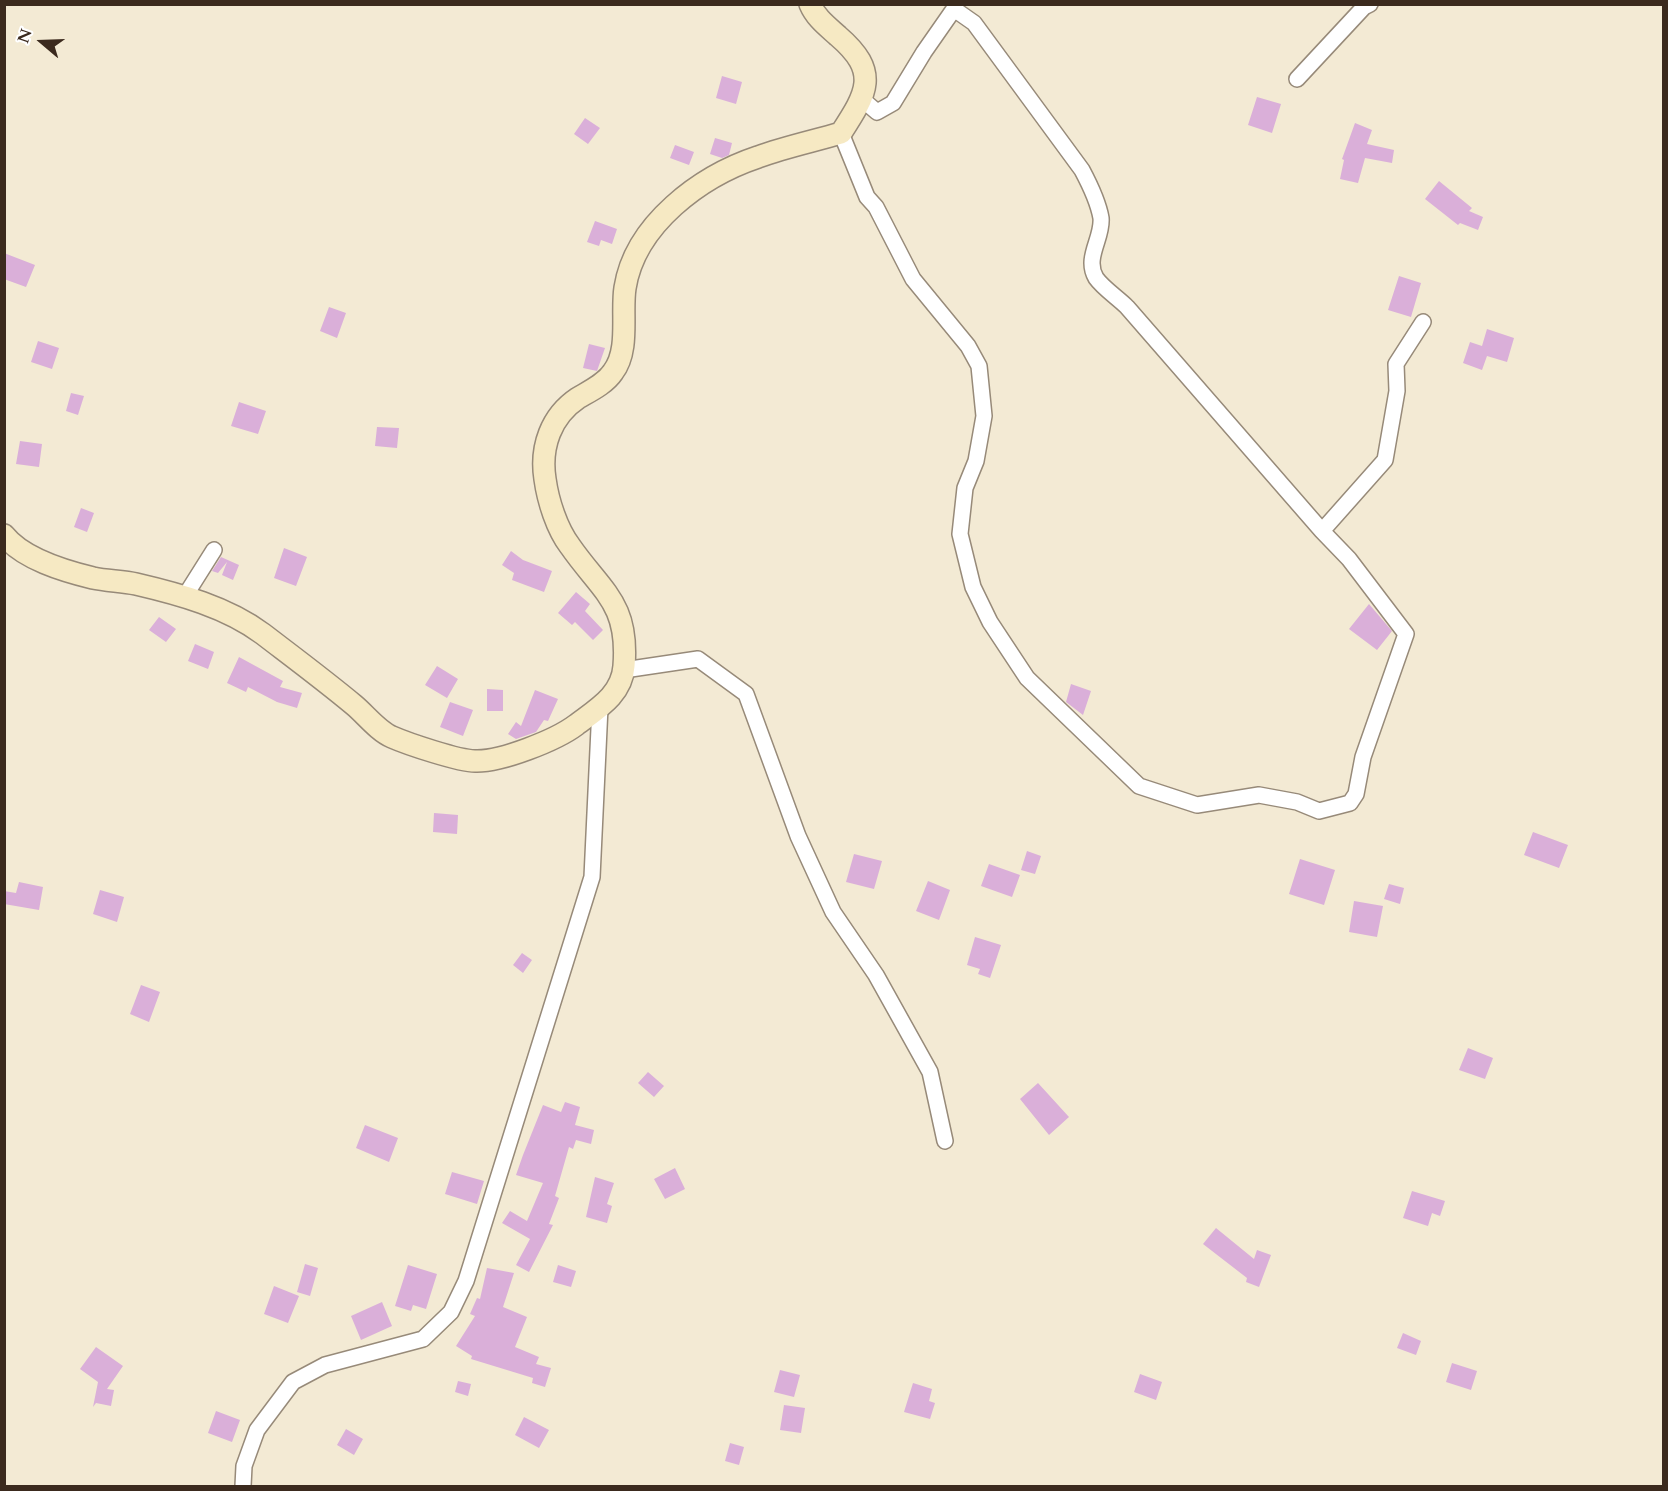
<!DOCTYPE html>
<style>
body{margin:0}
#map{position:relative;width:1668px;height:1491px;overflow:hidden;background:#f3ead4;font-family:Cardo,serif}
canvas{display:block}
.frame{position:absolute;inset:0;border:6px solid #3b2a1e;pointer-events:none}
.north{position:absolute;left:12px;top:12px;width:60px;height:60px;-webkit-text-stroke:4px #fff;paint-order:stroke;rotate:289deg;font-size:16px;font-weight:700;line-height:24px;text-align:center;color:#3b2a1e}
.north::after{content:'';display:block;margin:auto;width:21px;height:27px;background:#3b2a1e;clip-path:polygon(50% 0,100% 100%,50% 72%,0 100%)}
</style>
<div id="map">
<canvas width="1668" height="1491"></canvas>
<div class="frame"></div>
<div class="north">N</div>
</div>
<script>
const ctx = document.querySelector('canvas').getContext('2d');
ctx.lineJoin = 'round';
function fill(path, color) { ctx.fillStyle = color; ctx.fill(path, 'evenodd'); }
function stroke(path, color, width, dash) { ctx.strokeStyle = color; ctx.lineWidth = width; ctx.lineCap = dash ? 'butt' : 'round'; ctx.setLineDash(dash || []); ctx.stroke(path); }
const building = new Path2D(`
 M722,76L742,82L736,104L716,98Z
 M1257,97L1281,104L1272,133L1248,125Z
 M585,118L600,128L588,144L574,134Z
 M1355,123L1372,130L1367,144L1394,150L1392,163L1365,158L1358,183L1340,179L1344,160L1342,159Z
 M715,138L732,143L729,155L722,158L710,154Z
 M675,145L694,152L689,165L670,158Z
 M1439,181L1472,208L1469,211L1483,217L1478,230L1460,223L1458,225L1425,199Z
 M595,221L617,229L612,244L601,240L599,246L587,242Z
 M4,253L35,265L26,287L4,279Z
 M1399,276L1421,283L1411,317L1388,310Z
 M329,307L346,313L337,338L320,331Z
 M1487,329L1514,338L1507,362L1487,356L1482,370L1463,363L1470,342L1482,346Z
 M38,341L59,348L52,369L31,362Z
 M589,344L605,348L597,371L583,368Z
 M71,393L84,396L78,415L66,411Z
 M239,402L266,411L258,434L231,426Z
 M377,427L399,428L397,448L375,446Z
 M20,441L42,444L39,467L16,464Z
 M81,508L94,513L87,532L74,527Z
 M284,548L307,557L296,586L274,578Z
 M511,551L523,560L552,571L544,592L512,580L514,573L502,565Z
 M221,557L239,565L233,580L222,575L227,562L218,573L212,571Z
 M576,592L590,604L585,611L603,630L593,640L575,622L572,625L558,613Z
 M1369,604L1392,631L1377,650L1349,629Z
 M159,617L176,629L166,642L149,630Z
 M195,644L214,652L208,669L188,661Z
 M239,657L283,681L280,687L302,693L297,708L277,702L248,687L246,692L227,683Z
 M437,666L458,679L447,698L425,685Z
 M1071,684L1091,691L1083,715L1066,702Z
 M487,689L503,690V711H487Z
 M535,690L558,699L548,721L544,720L536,732L516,739L508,734L516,722L521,726Z
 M450,702L473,710L463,736L440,727Z
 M434,813L458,815L457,834L433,832Z
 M1533,832L1568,845L1559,868L1524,855Z
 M1027,851L1041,856L1035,874L1021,870Z
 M854,854L882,861L874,889L846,882Z
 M1300,859L1335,870L1324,905L1289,894Z
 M989,864L1020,875L1012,897L981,886Z
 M928,881L950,890L939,920L916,911Z
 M19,882L43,887L39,910L4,904V891L16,893Z
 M1389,884L1404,888L1400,904L1384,899Z
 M100,890L124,897L117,922L93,914Z
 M1354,901L1383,906L1377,937L1349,932Z
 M975,937L1001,945L990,978L978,974L980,969L967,965Z
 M522,953L532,960L523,973L513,965Z
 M141,985L160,992L149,1022L130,1014Z
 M1468,1048L1493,1058L1485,1079L1459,1070Z
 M648,1072L664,1086L654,1097L638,1083Z
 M1038,1083L1069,1117L1049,1135L1020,1099Z
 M565,1102L580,1107L575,1125L594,1130L591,1144L576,1140L573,1149L569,1147L555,1196L559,1198L549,1224L553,1225L529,1272L516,1265L530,1239L502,1223L510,1211L527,1221L543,1183L516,1175L523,1155L543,1105L561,1112Z
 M365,1125L398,1138L389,1162L356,1148Z
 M675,1168L685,1189L665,1199L654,1179Z
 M452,1172L484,1181L477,1204L445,1194Z
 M595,1177L614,1183L607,1204L612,1206L607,1223L586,1217Z
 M1412,1191L1445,1201L1440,1216L1432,1213L1428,1226L1403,1218Z
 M1216,1228L1254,1259L1257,1250L1271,1255L1259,1287L1246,1282L1247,1278L1203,1244Z
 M305,1264L318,1268L310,1296L297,1292Z
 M408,1265L437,1274L426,1309L413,1305L411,1311L395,1306Z
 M558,1265L576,1271L571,1287L553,1282Z
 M487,1268L514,1273L503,1307L527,1317L515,1347L539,1357L536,1364L551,1368L545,1387L532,1383L533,1378L471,1359L472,1356L456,1346L475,1316L470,1314L477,1298L480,1299Z
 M274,1286L299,1296L288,1323L264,1314Z
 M382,1302L392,1326L361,1340L351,1316Z
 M1403,1333L1421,1341L1416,1355L1397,1348Z
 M96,1347L123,1366L107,1389L114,1390L111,1406L96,1403L93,1407L98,1382L80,1369Z
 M1452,1363L1477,1371L1471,1390L1446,1382Z
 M780,1370L800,1375L794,1397L774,1392Z
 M1140,1374L1162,1382L1156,1400L1134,1392Z
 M458,1381L471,1384L468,1396L455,1392Z
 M913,1383L932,1389L929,1401L935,1403L930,1419L904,1412Z
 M784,1405L805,1408L801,1433L780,1430Z
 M216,1411L240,1420L232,1442L208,1433Z
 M524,1417L549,1430L539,1448L515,1435Z
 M346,1429L363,1439L354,1455L337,1445Z
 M730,1443L744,1447L739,1465L725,1461Z`);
const street = new Path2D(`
 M1297,79L1364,7L1370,4
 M863,100L877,112L893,103L924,52L954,9L974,23L1082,170C1090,185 1098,201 1101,218C1103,238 1084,258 1096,278C1103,288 1118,298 1127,307L1322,531L1385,460L1397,391L1396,364L1423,322
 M841,133L867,197L876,207L913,279L968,346L979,366L984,416L976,461L965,488L960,534L973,587L990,622L1027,678L1139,786L1197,805L1259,795L1297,802L1319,811L1350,803L1356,794L1363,757L1406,634L1349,559L1322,531
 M185,596L214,550
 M624,670L698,659L746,694L798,836L833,912L876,975L930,1072L945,1141
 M243,1486L244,1466L257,1430L293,1382L325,1365L423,1339L451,1312L466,1281L592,877L600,707`);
const secondary = new Path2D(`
 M4,535C23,559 64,571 93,578C107,581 122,581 136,584C179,594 227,607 263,634C293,657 324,680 354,705C366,715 378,731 392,737C408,744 459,761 475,761C501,762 556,740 576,725C597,709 622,695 624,666C629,603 602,592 570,546C557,529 548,501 545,479C540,447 551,416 578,398C590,391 605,384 613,372C630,350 621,313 625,288C635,224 701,176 758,157C785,147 814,141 841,133C867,93 880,72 838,36C827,26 816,18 810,4`);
fill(building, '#daafd9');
stroke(street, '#978a79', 18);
stroke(secondary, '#978a79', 24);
stroke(street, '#fff', 15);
stroke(secondary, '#f6e9c3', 21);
</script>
